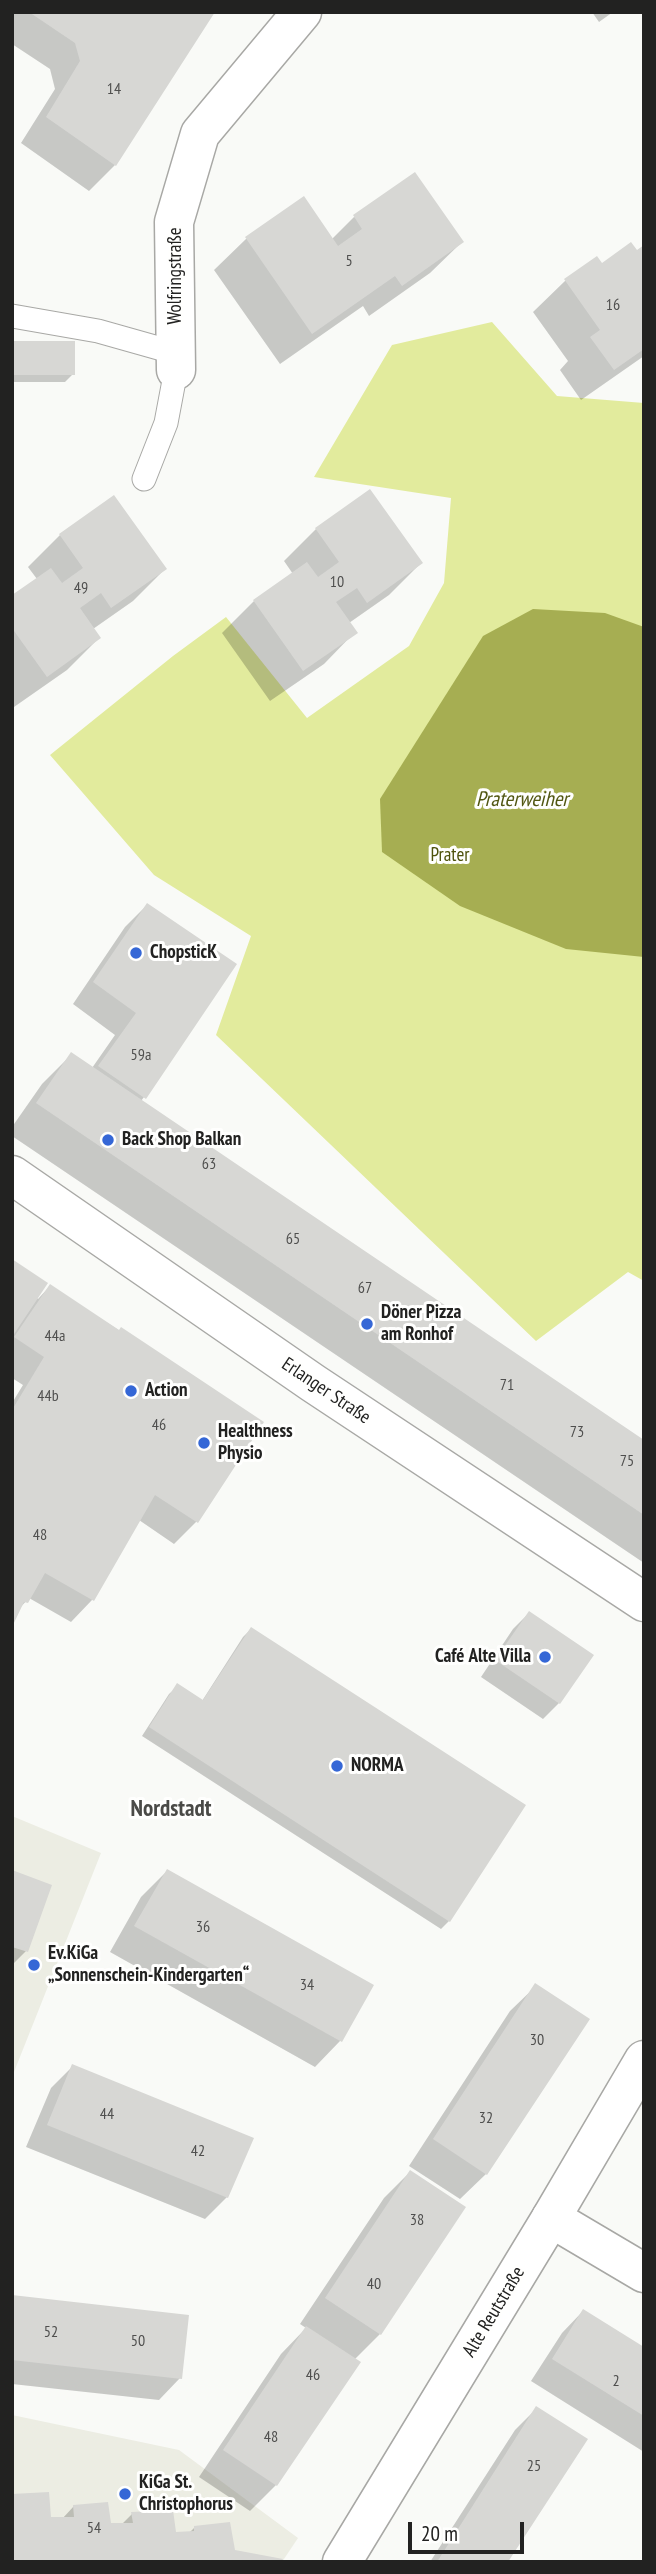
<!DOCTYPE html>
<meta charset="utf-8">
<style>
body{margin:0}
#map{position:relative;width:656px;height:2574px;overflow:hidden;background:#f9faf7;font-family:"PT Sans Narrow",sans-serif}
canvas{display:block}
.frame{position:absolute;inset:0;border:14px solid #222221;pointer-events:none}
.scale{position:absolute;left:408px;top:2522px;width:116px;height:32px;box-sizing:border-box;border:4px solid #222221;border-top:0;padding-left:9px;font-size:21px;line-height:24px;white-space:nowrap;color:#222221;-webkit-text-stroke:5px #fffffe;paint-order:stroke}
</style>
<div id="map">
<canvas width="656" height="2574"></canvas>
<div class="frame"></div>
<div class="scale">20 m</div>
</div>
<script>
const ctx = document.querySelector('canvas').getContext('2d');
ctx.lineJoin = 'round';
function fill(path, color) { ctx.fillStyle = color; ctx.fill(path, 'evenodd'); }
function stroke(path, color, width, dash) { ctx.strokeStyle = color; ctx.lineWidth = width; ctx.lineCap = dash ? 'butt' : 'round'; ctx.setLineDash(dash || []); ctx.stroke(path); }
function label(font, color, halo, rows, align = 'center') {
  ctx.font = font + ' "PT Sans Narrow",sans-serif'; ctx.lineWidth = 6; ctx.setLineDash([]); ctx.textBaseline = 'middle'; ctx.strokeStyle = halo; ctx.fillStyle = color; for (const [text, x, y, turn = 0] of rows) {
    ctx.save(); ctx.translate(x, y); ctx.rotate((+turn || 0) * Math.PI / 180); ctx.textAlign = isNaN(turn) ? turn : align; if (halo) ctx.strokeText(text, 0, 0); ctx.fillText(text, 0, 0); ctx.restore();
  }
}
const built = new Path2D(`
 M12,1816L101,1853L12,2077Z
 M12,2415L179,2450L298,2538L282,2562H12Z`);
const green = new Path2D(`
 M492,322L557,396L644,403V1281L628,1272L536,1341L216,1035L251,936L154,875L50,755L173,656L226,617L307,718L409,646L444,583L451,498L314,477L392,345Z`);
const water = new Path2D(`
 M533,609L605,613L644,627V957L566,949L460,906L382,852L380,799L483,636Z`);
const shadow = new Path2D(`
 M12,12H213L115,165L89,191L21,143L55,89L50,69L12,44Z
 M592,12H613L599,22Z
 M303,198L332,239L354,217L462,242L430,273L369,316L363,306L280,364L214,270L246,239Z
 M644,247V356L581,400L560,370L568,361L533,312L565,281L596,258L601,265L636,252Z
 M12,343L73,374L65,382H12Z
 M370,492L421,563L389,595L349,623L355,632L324,664L270,701L222,633L254,601L293,574L284,561L316,529Z
 M114,497L165,569L133,601L93,629L99,638L67,670L14,707L12,705V597L37,579L28,567L60,535Z
 M147,905L144,1097L141,1101L644,1442V1563L12,1136V1127L42,1084L72,1054L92,1068L115,1035L73,1004L125,927Z
 M12,1261L38,1299L50,1286L262,1422L196,1522L174,1544L139,1520L92,1600L71,1622L29,1598L18,1610L12,1623V1403L23,1385L12,1378Z
 M529,1613L559,1703L543,1719L481,1677L513,1629Z
 M251,1629L524,1806L449,1921L441,1929L142,1736L169,1694L178,1686L202,1701L243,1637Z
 M167,1871L372,1985L340,2041L315,2067L110,1952L141,1897Z
 M12,1872L26,1951L12,1965Z
 M536,1986L486,2174L460,2199L409,2166L510,2011Z
 M73,2066L227,2197L205,2219L26,2147L51,2088Z
 M410,2172L380,2334L354,2360L358,2363L276,2485L250,2511L199,2477L281,2354L306,2328L300,2324L384,2198Z
 M12,2297L180,2378L159,2400L12,2384Z
 M583,2311L644,2349V2452L531,2381L562,2333Z
 M537,2408L506,2562H430L515,2430Z
 M12,2496L49,2519H62L74,2506L109,2525H121L132,2514L174,2534L189,2533L195,2527L234,2552L279,2562H12Z`);
const building = new Path2D(`
 M29,12H215L116,166L46,117L80,61L75,43Z
 M415,172L464,242L402,286L395,276L312,334L245,237L304,196L338,246L362,229L353,215Z
 M631,242L637,250L644,245V349L614,370L590,337L600,330L564,279L597,256L602,263Z
 M12,341H75V375H12Z
 M370,489L423,563L367,603L357,588L336,602L358,633L303,671L253,600L307,562L318,577L339,562L315,528Z
 M114,495L167,569L111,608L101,593L80,608L101,638L47,677L12,628V595L51,568L62,583L83,568L59,534Z
 M147,903L237,964L146,1099L98,1066L136,1013L93,982Z
 M71,1052L644,1440V1515L36,1103Z
 M12,1259L48,1283L12,1337Z
 M50,1284L119,1330L121,1327L264,1422L198,1523L155,1495L94,1601L45,1573L28,1603L24,1602L12,1627V1410L44,1357L14,1337Z
 M529,1611L594,1655L560,1704L495,1660Z
 M251,1627L526,1805L450,1922L149,1727L177,1683L203,1700Z
 M167,1869L374,1985L342,2042L134,1926Z
 M12,1870L52,1885L28,1952L12,1947Z
 M535,1983L590,2019L487,2175L433,2139Z
 M72,2064L254,2138L228,2198L47,2125Z
 M410,2170L466,2207L381,2335L325,2298Z
 M12,2295L189,2315L182,2379L12,2360Z
 M583,2309L644,2347V2416L552,2359Z
 M306,2326L361,2362L277,2486L223,2450Z
 M536,2406L588,2439L508,2562H437Z
 M49,2492L51,2517H74L73,2505L108,2502L111,2523H133L131,2512L173,2510L176,2532L194,2531V2526L230,2522L235,2550L283,2559L281,2562H13L12,2494Z`);
const lane = new Path2D(`
 M12,316L98,331L176,353
 M144,479L166,423L176,370`);
const street = new Path2D(`
 M176,370L174,222L200,134L302,12
 M551,2218L644,2273`);
const secondary = new Path2D(`
 M12,1175L313,1383L644,1602
 M342,2562L551,2218L644,2060`);
const markers = [
 [136,953,7,"#3567d6"],
 [108,1140,7,"#3567d6"],
 [367,1324,7,"#3567d6"],
 [131,1391,7,"#3567d6"],
 [204,1443,7,"#3567d6"],
 [545,1657,7,"#3567d6"],
 [337,1766,7,"#3567d6"],
 [34,1965,7,"#3567d6"],
 [125,2494,7,"#3567d6"]
];
const numberNames = [
 ["14",114,89],
 ["5",349,261],
 ["16",613,305],
 ["10",337,582],
 ["49",81,588],
 ["59a",141,1055],
 ["63",209,1164],
 ["65",293,1239],
 ["67",365,1288],
 ["44a",55,1336],
 ["71",507,1385],
 ["44b",48,1396],
 ["46",159,1425],
 ["73",577,1432],
 ["75",627,1461],
 ["48",40,1535],
 ["36",203,1927],
 ["34",307,1985],
 ["30",537,2040],
 ["44",107,2114],
 ["32",486,2118],
 ["42",198,2151],
 ["38",417,2220],
 ["40",374,2284],
 ["52",51,2332],
 ["50",138,2341],
 ["46",313,2375],
 ["2",616,2381],
 ["48",271,2437],
 ["25",534,2466],
 ["54",94,2528]
];
const streetNames = [
 ["Wolfringstraße",176,276,-90],
 ["Erlanger Straße",326,1391,34],
 ["Alte Reutstraße",494,2312,-59]
];
const parkNames = [
 ["Prater",450,856]
];
const poiNames = [
 ["ChopsticK",150,953],
 ["Back Shop Balkan",122,1140],
 ["Döner Pizza",381,1313],
 ["am Ronhof",381,1335],
 ["Action",145,1391],
 ["Healthness",218,1432],
 ["Physio",218,1454],
 ["Café Alte Villa",531,1657,"right"],
 ["NORMA",351,1766],
 ["Ev.KiGa",48,1954],
 ["„Sonnenschein-Kindergarten“",48,1976],
 ["KiGa St.",139,2483],
 ["Christophorus",139,2505]
];
const waterNames = [
 ["Praterweiher",522,800]
];
const quarterNames = [
 ["Nordstadt",171,1809]
];
fill(built, '#ecede3');
fill(green, '#e2eb9d');
fill(water, '#a6ae52');
fill(shadow, '#0003');
fill(building, '#d7d7d4');
stroke(lane, '#a8a8a5', 25);
stroke(street, '#a8a8a5', 41);
stroke(secondary, '#a8a8a5', 41);
stroke(lane, '#fff', 23);
stroke(street, '#fff', 38);
stroke(secondary, '#fff', 38);
for (const [x, y, r, color] of markers) { const dot = new Path2D(); dot.arc(x, y, r, 0, 2 * Math.PI); ctx.fillStyle = color; ctx.fill(dot); stroke(dot, '#fffffe', 2.5); }
label('16px', '#4f4f4e', null, numberNames);
label('19px', '#222221', '#fffffe', streetNames);
label('19px', '#4e520c', '#fffffe', parkNames);
label('bold 19px', '#222221', '#fffffe', poiNames, 'left');
label('italic 21px', '#525713', '#fffffe', waterNames);
label('bold 23px', '#4a4a47', '#fffffe', quarterNames);
</script>
